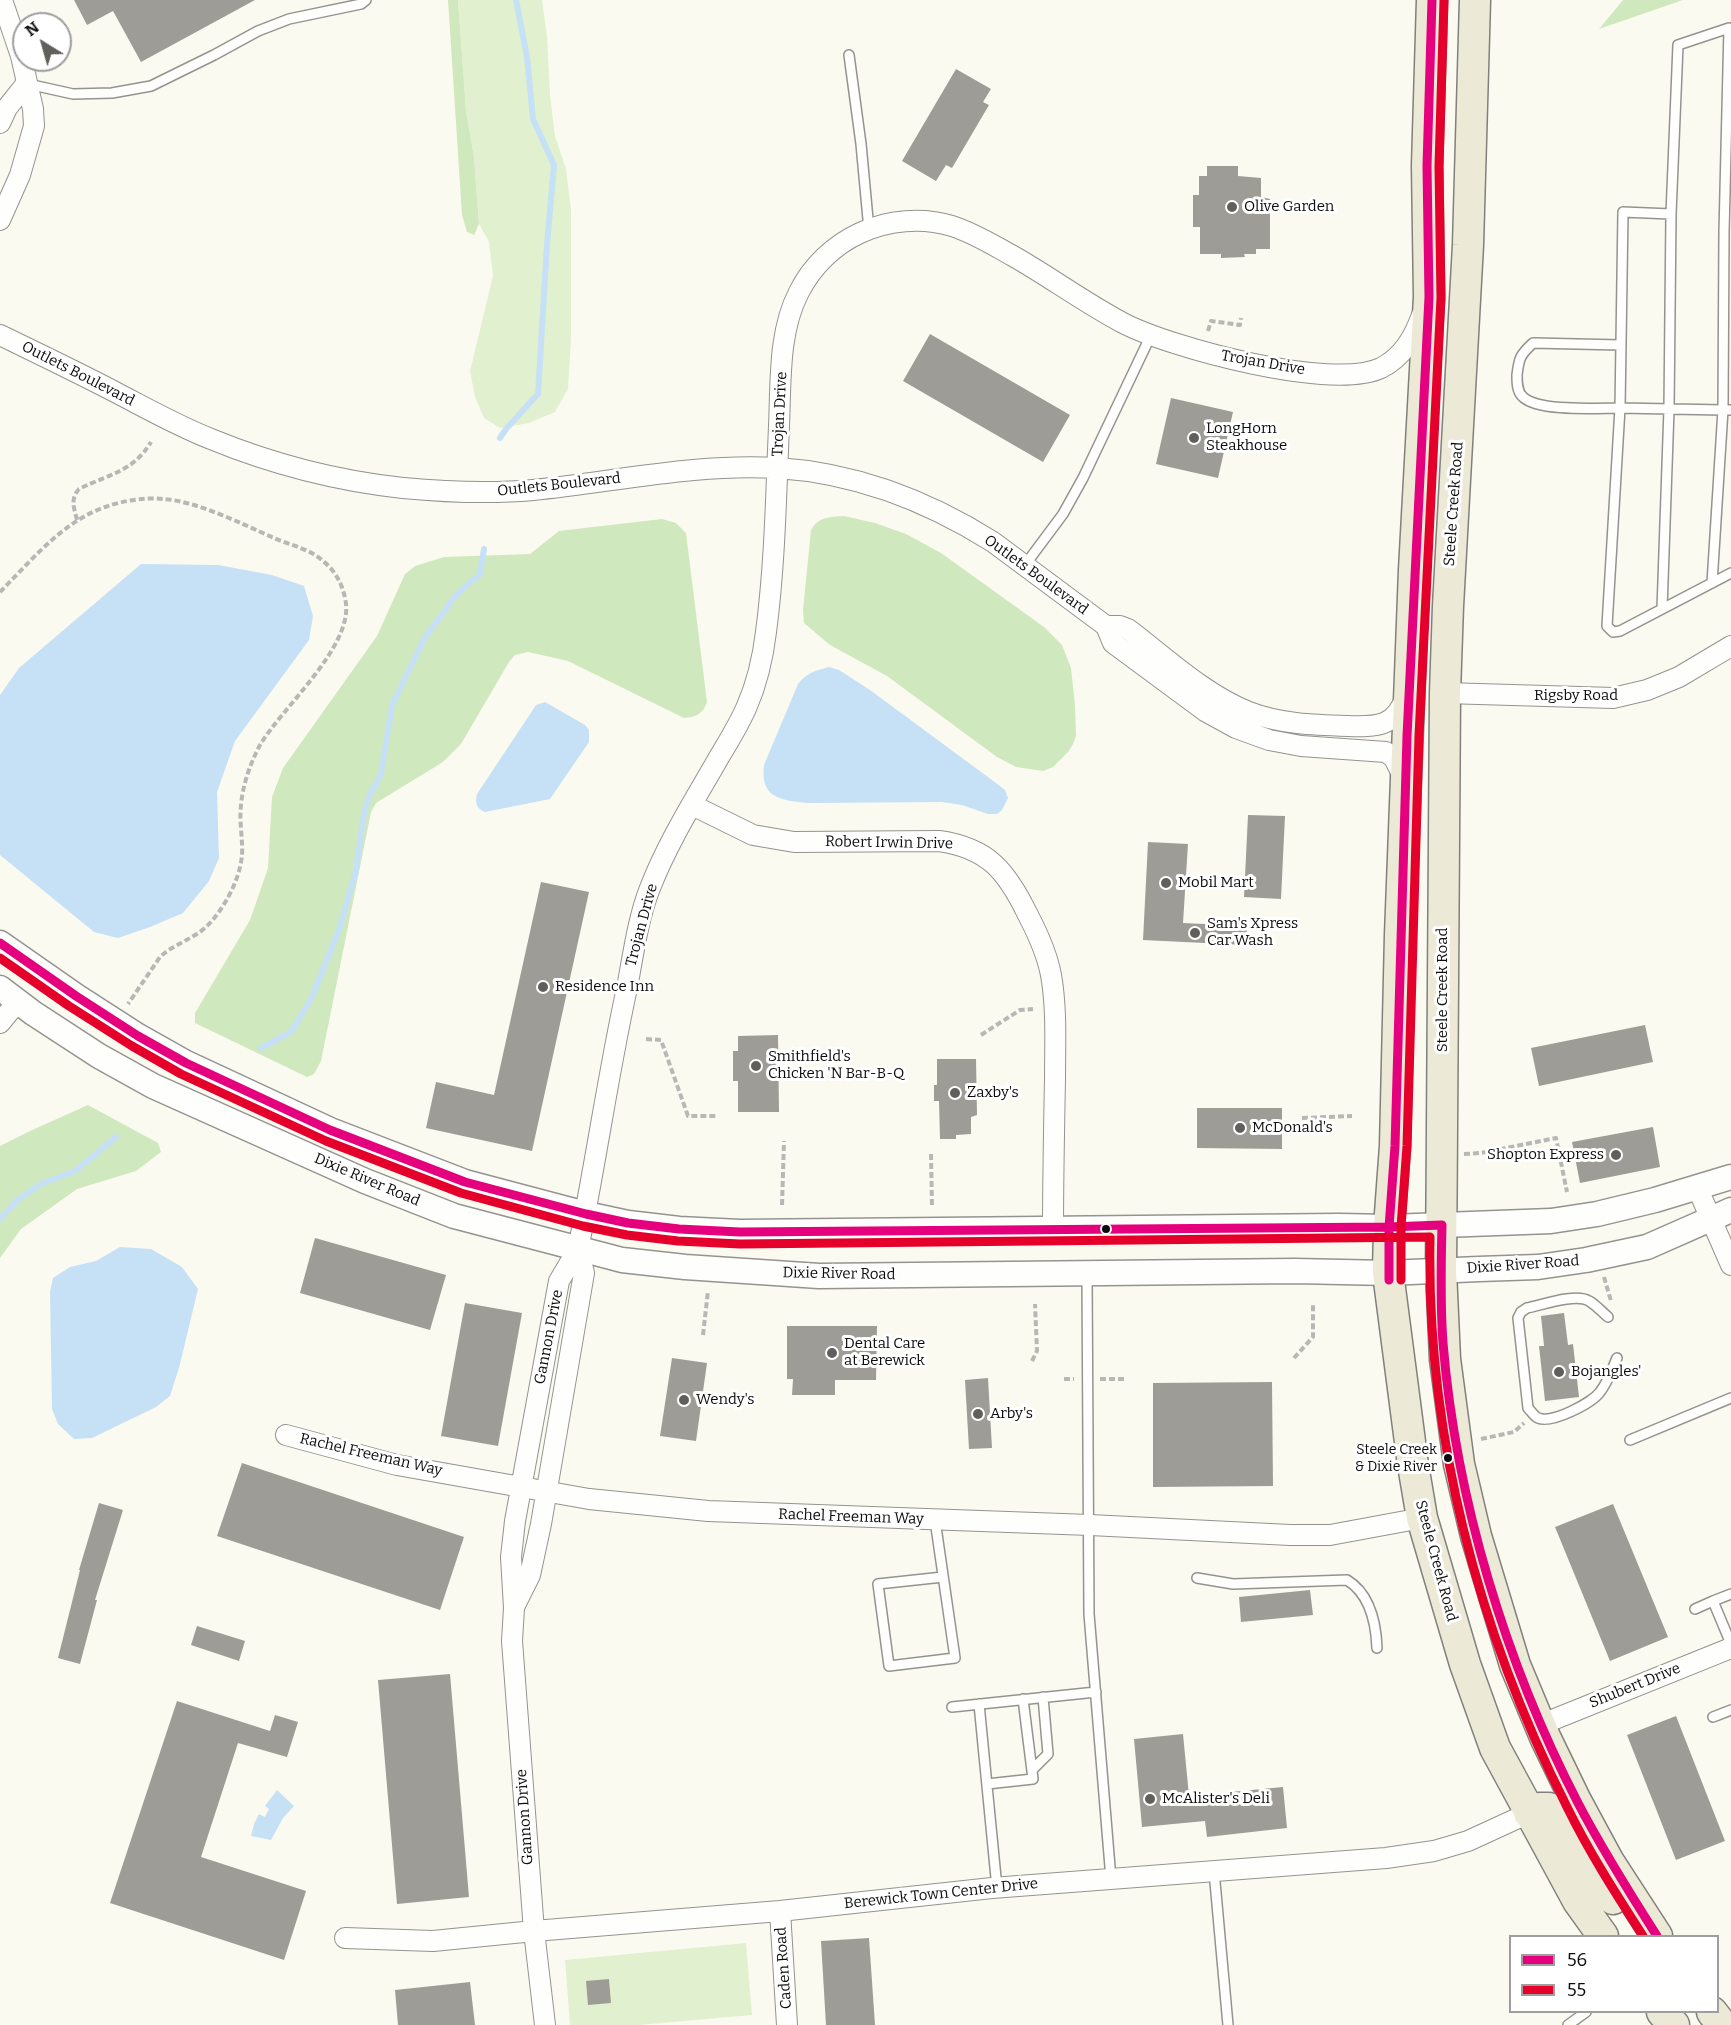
<!DOCTYPE html>
<style>
body{margin:0}
#map{position:relative;width:1731px;height:2025px;overflow:hidden;background:#fbfaf0;font-family:Bitter,serif}
canvas{display:block}
.legend{position:absolute;left:1509px;top:1935px;width:210px;height:78px;box-sizing:border-box;background:#fff;border:2px solid #9e9e9e;margin:0;padding:8px 10px;list-style:none;font-size:18px;color:#0c0c0c}
.legend li{display:flex;align-items:center;gap:12px;height:30px}
.legend b{width:30px;border:2px solid #9e9e9e}
.north{position:absolute;left:12px;top:12px;width:60px;height:60px;box-sizing:border-box;background:#fff;border:2px solid #9e9e9e;border-radius:50%;rotate:323deg;font-size:16px;font-weight:700;line-height:24px;text-align:center;color:#0c0c0c}
.north::after{content:'';display:block;margin:auto;width:21px;height:27px;background:#605f5c;clip-path:polygon(50% 0,100% 100%,50% 72%,0 100%)}
</style>
<div id="map">
<canvas width="1731" height="2025"></canvas>
<ul class="legend">
<li><b style="height:8px;background:#e5007d"></b>56</li>
<li><b style="height:8px;background:#e4002b"></b>55</li>
</ul>
<div class="north">N</div>
</div>
<script>
const ctx = document.querySelector('canvas').getContext('2d');
ctx.lineJoin = 'round';
function fill(path, color) { ctx.fillStyle = color; ctx.fill(path, 'evenodd'); }
function stroke(path, color, width, dash) { ctx.strokeStyle = color; ctx.lineWidth = width; ctx.lineCap = dash ? 'butt' : 'round'; ctx.setLineDash(dash || []); ctx.stroke(path); }
function label(font, color, halo, rows, align = 'center') {
  ctx.font = font + ' Bitter,serif'; ctx.lineWidth = 6; ctx.setLineDash([]); ctx.textBaseline = 'middle'; ctx.strokeStyle = halo; ctx.fillStyle = color; for (const [text, x, y, turn = 0] of rows) {
    ctx.save(); ctx.translate(x, y); ctx.rotate((+turn || 0) * Math.PI / 180); ctx.textAlign = isNaN(turn) ? turn : align; if (halo) ctx.strokeText(text, 0, 0); ctx.fillText(text, 0, 0); ctx.restore();
  }
}
const green = new Path2D(`
 M458,0H542L547,36L550,95L555,136L566,169L571,210V340L568,389L555,412L529,423L500,428L484,418L475,397L470,371L493,276L489,242L479,224L474,157L466,111Z
 M746,1943L752,2015L639,2025H570L565,1960Z`);
const forest = new Path2D(`
 M448,0H458L466,111L474,157L479,224L474,235L467,232L462,215Z
 M1623,0H1683L1599,29Z
 M844,516L875,523L906,534L941,553L1044,627L1062,645L1071,668L1075,705L1076,736L1073,744L1068,752L1053,767L1043,771L1016,767L997,757L887,676L830,645L804,623L803,610L811,530C818,517 829,517 844,516Z
 M662,519L676,523L686,533L707,702C703,714 696,717 684,718L568,661L528,652L515,655L509,662L461,744L443,762L376,803L371,812L321,1061L314,1074L307,1077L195,1023V1013L250,920L268,868L272,797L283,768L377,636L405,574L415,566L444,557L530,554L559,531Z
 M88,1105L158,1143L161,1152L136,1171L77,1189L21,1229L0,1258V1146L30,1131Z`);
const water = new Path2D(`
 M141,564L218,565L272,575L304,586L313,616L309,640L235,741L217,792L219,858L209,881L183,913L150,927L118,938L94,932L0,855V695L19,668Z
 M829,667L839,670L870,690L1000,786L1005,790L1008,798L1002,810L997,814H988L962,805L942,802L807,803C780,800 760,798 764,765L798,684C806,673 817,670 829,667Z
 M545,702L585,725L589,730V742L550,799L485,812C476,808 475,803 477,794L536,705Z
 M120,1247L151,1249L182,1267L198,1289L179,1368L170,1396L156,1407L92,1438L74,1439L58,1424L52,1409L50,1292L53,1278L70,1267L96,1261Z
 M277,1790L294,1806L283,1818L271,1840L251,1836L254,1824L259,1814L265,1817L269,1809L265,1806Z`);
const stream = new Path2D(`
 M500,438L506,429L538,394L547,245L554,165L533,119L527,57L516,0
 M261,1048L291,1032L311,999L339,930L356,870L364,813L369,796L381,774L392,705L424,639L457,594L480,574L484,549
 M0,1219L17,1200L41,1184L75,1171L116,1137`);
const building = new Path2D(`
 M74,0H255L141,62L113,11L87,25Z
 M956,69L991,89L983,102L989,105L952,168L946,165L936,181L902,161Z
 M1207,166H1238V176L1261,178V197L1270,199V249H1256V254H1244L1245,257L1221,258V254H1200V227H1193V195H1199V176H1207Z
 M930,334L1070,415L1043,462L903,381Z
 M1171,398L1233,412L1218,478L1156,464Z
 M1248,815L1285,816L1281,899L1244,897Z
 M1148,842L1188,844L1183,923L1247,926L1246,945L1143,940Z
 M541,882L589,892L532,1151L426,1128L436,1082L494,1095Z
 M1645,1025L1653,1062L1539,1086L1531,1048Z
 M778,1035L779,1112H738V1081H733V1051H738V1036Z
 M937,1059H976L977,1115L971,1117V1134L956,1135V1139H940L939,1101H934V1085H937Z
 M1197,1108H1282V1149L1197,1148Z
 M1653,1127L1660,1167L1580,1183L1572,1142Z
 M315,1238L446,1275L430,1330L300,1293Z
 M465,1303L522,1313L498,1446L441,1436Z
 M1564,1313L1568,1345L1573,1344L1579,1397L1545,1401L1539,1346H1544L1541,1316Z
 M787,1326H877L876,1380H835V1395H792L793,1379H787Z
 M672,1358L707,1363L696,1441L660,1436Z
 M988,1378L992,1448L969,1449L965,1380Z
 M1272,1382L1273,1486L1153,1487V1383Z
 M242,1463L464,1537L440,1610L217,1536Z
 M99,1503L123,1510L95,1600H97L80,1664L58,1658L80,1570H79Z
 M1613,1504L1668,1637L1610,1661L1555,1527Z
 M1310,1590L1313,1615L1241,1622L1239,1597Z
 M197,1626L245,1641L239,1661L191,1645Z
 M450,1674L469,1897L397,1904L378,1680Z
 M177,1701L270,1731L275,1715L298,1722L287,1757L238,1743L201,1857L306,1891L284,1960L110,1903Z
 M1676,1716L1725,1841L1676,1860L1627,1735Z
 M1183,1734L1189,1796L1283,1787L1287,1828L1207,1837L1205,1821L1142,1827L1134,1739Z
 M869,1938L875,2025H826L821,1941Z
 M609,1979L611,2003L588,2005L586,1981Z
 M470,1982L475,2025H398L395,1990Z`);
const path = new Path2D(`
 M1208,331L1211,321L1240,325L1241,318
 M77,520C74,508 70,499 79,489C109,474 133,472 151,442
 M0,592C31,561 62,522 105,507C122,501 144,497 163,499C197,501 242,524 274,538C290,545 310,549 323,561C337,572 344,588 346,604C351,648 282,708 260,745C250,764 243,784 241,805C239,822 243,839 242,855C240,879 225,907 209,924C195,939 175,943 160,957L128,1004
 M981,1035L1020,1010L1033,1009
 M646,1039L661,1040L688,1116H716
 M1302,1118L1352,1116
 M931,1154L932,1205
 M1464,1154L1481,1153L1556,1138L1567,1192
 M782,1205L784,1141
 M1604,1277L1611,1301
 M703,1335L708,1291
 M1294,1358L1313,1337V1303
 M1032,1361L1037,1351L1035,1304
 M1064,1379H1074
 M1100,1379H1126
 M1481,1439L1514,1432L1524,1423`);
const service = new Path2D(`
 M849,55L861,144L869,230
 M28,84L73,94L112,93L151,86L214,55L258,31L289,19L361,4L366,0
 M1621,345L1533,343C1520,355 1519,358 1517,375C1517,383 1517,392 1523,397C1539,412 1597,408 1620,408L1607,626L1613,632L1620,631L1731,573
 M1025,565L1063,514L1083,478L1151,335
 M1712,583L1723,410L1724,232L1729,28L1678,45L1671,214L1623,212L1620,408L1723,410H1731
 M1662,609L1669,409L1671,214
 M1087,1276L1089,1614L1111,1879
 M1608,1317C1602,1312 1596,1305 1589,1301C1576,1293 1542,1305 1527,1308L1521,1312L1518,1318L1528,1408C1531,1411 1534,1416 1538,1418C1552,1424 1592,1403 1600,1392C1608,1382 1612,1369 1617,1358
 M1630,1440L1731,1398
 M935,1520L955,1658L889,1666L878,1584L943,1577
 M1197,1578L1233,1584L1347,1580C1370,1594 1376,1622 1377,1648
 M1731,1594L1713,1601L1731,1644
 M1695,1609L1713,1601
 M979,1704L997,1888
 M952,1707L1096,1692
 M1713,1717L1731,1710
 M1032,1770L1048,1754L1043,1697
 M987,1784L1033,1779L1023,1699
 M1214,1871L1228,2025
 M1568,2025L1586,2012`);
const minor = new Path2D(`
 M0,123L7,108L26,84
 M0,220L20,175L34,126L33,109L21,56L2,0
 M0,335C39,354 79,373 117,393C148,409 178,426 211,439C272,464 338,481 403,488C446,492 490,494 533,490C614,482 696,463 778,468C855,473 928,501 993,542L1106,626H1120L1128,629C1165,657 1205,695 1249,712C1280,724 1314,725 1348,726C1376,727 1396,727 1406,696
 M1106,626L1113,643L1205,711L1236,728L1269,740L1301,746L1386,752L1394,758L1404,778
 M1445,693L1613,698L1647,690L1679,677L1731,646
 M692,805L753,835L794,842L939,841C989,848 1007,872 1028,915C1038,934 1047,954 1051,975C1057,1009 1055,1045 1055,1079C1054,1130 1053,1180 1053,1230
 M0,1023L18,1001
 M1697,1187L1731,1265
 M286,1435L397,1465L589,1499L708,1511L1090,1525L1290,1535H1330L1422,1518
 M515,1605L530,1575L541,1524L584,1273L578,1249
 M1540,1725L1731,1648
 M780,1911L787,2025
 M345,1938L433,1941L534,1931L780,1911L992,1888L1386,1858L1434,1851L1468,1841L1529,1813
 M545,2025L534,1931L512,1641L514,1608L511,1557L515,1521L559,1281L578,1249C596,1162 608,1074 627,988C633,956 638,918 650,888C668,842 694,801 718,759C728,742 739,725 747,706C757,683 763,657 766,632C775,564 776,495 779,426C781,383 778,332 799,292C812,266 834,245 860,233C888,220 922,217 952,226C974,233 993,245 1013,256C1050,277 1085,303 1123,323C1171,348 1332,391 1381,368C1403,357 1414,337 1422,315`);
const tertiary = new Path2D(`
 M0,943L76,996L138,1036L186,1063L330,1130L465,1182L586,1214L628,1223L679,1229L740,1232L1339,1226L1389,1227L1551,1221L1597,1214L1655,1200L1731,1177
 M0,988L33,1013L99,1056L153,1086L365,1181L454,1216L622,1260L685,1267L819,1276L1295,1271L1388,1273L1479,1269L1538,1267L1586,1260L1647,1247L1731,1210`);
const primary = new Path2D(`
 M1432,0L1427,166L1429,297L1414,570L1400,935L1395,1146L1389,1227L1388,1273L1413,1465L1422,1518L1465,1664L1495,1748L1578,1901L1603,1936
 M1475,0L1468,245L1448,606L1445,693L1441,1271L1445,1359L1459,1464L1476,1536L1515,1665L1545,1737L1575,1799L1609,1862L1657,1936
 M1529,1813L1539,1808H1549L1557,1815L1580,1855L1613,1899
 M1662,2012L1674,2025
 M1712,2012L1722,2025`);
const bus1 = new Path2D(`
 M0,943L76,996L138,1036L186,1063L330,1130L465,1182L586,1214L628,1223L679,1229L740,1232L1389,1227L1442,1225C1441,1264 1440,1304 1443,1343C1456,1500 1506,1664 1578,1803C1602,1849 1629,1892 1657,1936
 M1389,1280V1227L1395,1146L1407,736L1429,297L1427,166L1432,0`);
const bus2 = new Path2D(`
 M0,958L69,1006L132,1046L181,1074L326,1141L461,1193L583,1226L627,1235L678,1241L740,1244L1430,1237C1426,1435 1478,1631 1567,1807C1589,1852 1616,1894 1643,1936
 M1401,1280V1227L1407,1146L1419,736L1441,298L1439,166L1444,0`);
const markers = [
 [1232,207,6,"#605f5c"],
 [1194,438,6,"#605f5c"],
 [1166,883,6,"#605f5c"],
 [1195,933,6,"#605f5c"],
 [543,987,6,"#605f5c"],
 [756,1066,6,"#605f5c"],
 [955,1093,6,"#605f5c"],
 [1240,1128,6,"#605f5c"],
 [1616,1155,6,"#605f5c"],
 [1106,1229,5,"#0c0c0c"],
 [832,1353,6,"#605f5c"],
 [1559,1372,6,"#605f5c"],
 [684,1400,6,"#605f5c"],
 [978,1414,6,"#605f5c"],
 [1448,1458,5,"#0c0c0c"],
 [1150,1799,6,"#605f5c"]
];
const busNames = [
 ["Steele Creek",1437,1450],
 ["& Dixie River",1437,1467]
];
const poiNames = [
 ["Olive Garden",1244,207],
 ["LongHorn",1206,429],
 ["Steakhouse",1206,446],
 ["Mobil Mart",1178,883],
 ["Sam's Xpress",1207,924],
 ["Car Wash",1207,941],
 ["Residence Inn",555,987],
 ["Smithfield's",768,1057],
 ["Chicken 'N Bar-B-Q",768,1074],
 ["Zaxby's",967,1093],
 ["McDonald's",1252,1128],
 ["Shopton Express",1604,1155,"right"],
 ["Dental Care",844,1344],
 ["at Berewick",844,1361],
 ["Bojangles'",1571,1372],
 ["Wendy's",696,1400],
 ["Arby's",990,1414],
 ["McAlister's Deli",1162,1799]
];
const streetNames = [
 ["Trojan Drive",1263,363,10],
 ["Outlets Boulevard",78,374,27],
 ["Trojan Drive",780,414,-87],
 ["Outlets Boulevard",559,485,-6],
 ["Steele Creek Road",1454,504,-86],
 ["Outlets Boulevard",1036,575,36],
 ["Rigsby Road",1576,696],
 ["Robert Irwin Drive",889,843,1],
 ["Trojan Drive",642,925,-75],
 ["Steele Creek Road",1443,990,-90],
 ["Dixie River Road",367,1180,23],
 ["Dixie River Road",1523,1265,-4],
 ["Dixie River Road",839,1274,1],
 ["Gannon Drive",549,1337,-79],
 ["Rachel Freeman Way",371,1455,13],
 ["Rachel Freeman Way",851,1517,2],
 ["Steele Creek Road",1436,1561,75],
 ["Shubert Drive",1635,1686,-22],
 ["Gannon Drive",525,1817,-94],
 ["Berewick Town Center Drive",941,1894,-6],
 ["Caden Road",784,1968,-94]
];
fill(green, '#e1f1d0');
fill(forest, '#d0e8bd');
fill(water, '#c6e0f5');
stroke(stream, '#c6e0f5', 6);
fill(building, '#9e9c96');
stroke(service, '#94938f', 12);
stroke(minor, '#94938f', 22);
stroke(tertiary, '#94938f', 27);
stroke(primary, '#81807c', 33);
stroke(path, '#b7b7b5', 4, [6, 3]);
stroke(service, '#fefefd', 9);
stroke(minor, '#fefefd', 20);
stroke(tertiary, '#fefefd', 24);
stroke(primary, '#ece9d7', 30);
stroke(bus1, '#e5007d', 9);
stroke(bus2, '#e4002b', 9);
for (const [x, y, r, color] of markers) { const dot = new Path2D(); dot.arc(x, y, r, 0, 2 * Math.PI); ctx.fillStyle = color; ctx.fill(dot); stroke(dot, '#fff', 2); }
label('14px', '#0c0c0c', '#fff', busNames, 'right');
label('15px', '#0c0c0c', '#fff', poiNames, 'left');
label('15px', '#0c0c0c', '#fff', streetNames);
</script>
